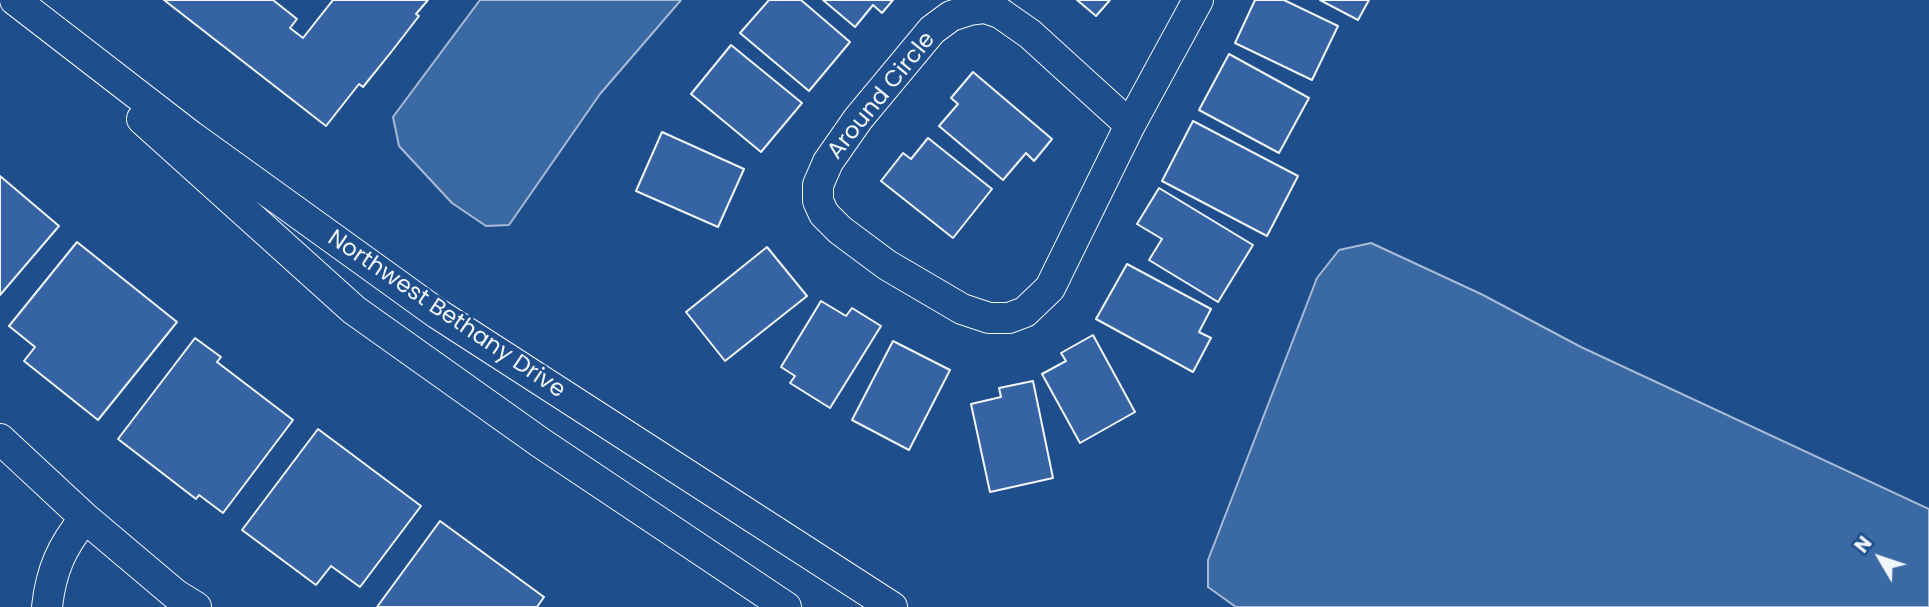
<!DOCTYPE html>
<style>
body{margin:0}
#map{position:relative;width:1929px;height:607px;overflow:hidden;background:#1f4e8c;font-family:Poppins,sans-serif}
canvas{display:block}
.north{position:absolute;left:1845px;top:523px;width:70px;height:70px;-webkit-text-stroke:5px #1f4e8c;paint-order:stroke;rotate:309deg;font-size:19px;font-weight:700;line-height:28px;text-align:center;color:#f2f6ff}
.north::after{content:'';display:block;margin:auto;width:24px;height:32px;background:#f2f6ff;clip-path:polygon(50% 0,100% 100%,50% 72%,0 100%)}
</style>
<div id="map">
<canvas width="1929" height="607"></canvas>
<div class="north">N</div>
</div>
<script>
const ctx = document.querySelector('canvas').getContext('2d');
ctx.lineJoin = 'round';
function fill(path, color) { ctx.fillStyle = color; ctx.fill(path, 'evenodd'); }
function stroke(path, color, width, dash) { ctx.strokeStyle = color; ctx.lineWidth = width; ctx.lineCap = dash ? 'butt' : 'round'; ctx.setLineDash(dash || []); ctx.stroke(path); }
function label(font, color, halo, rows, align = 'center') {
  ctx.font = font + ' Poppins,sans-serif'; ctx.lineWidth = 5; ctx.setLineDash([]); ctx.textBaseline = 'middle'; ctx.strokeStyle = halo; ctx.fillStyle = color; for (const [text, x, y, turn = 0] of rows) {
    ctx.save(); ctx.translate(x, y); ctx.rotate((+turn || 0) * Math.PI / 180); ctx.textAlign = isNaN(turn) ? turn : align; if (halo) ctx.strokeText(text, 0, 0); ctx.fillText(text, 0, 0); ctx.restore();
  }
}
const water = new Path2D(`
 M480,0H681L600,94L509,225L486,226L452,203L399,146L393,117Z
 M1371,243L1481,294L1581,347L1929,509V607H1236L1208,587V560L1317,278L1339,250Z`);
const building = new Path2D(`
 M164,0H273L297,19L290,28L303,38L333,0H428L416,14L419,16L392,51L363,87L359,84L326,126Z
 M769,0H801L850,42L809,91L740,33Z
 M823,0H893L882,13L873,5L855,27Z
 M1077,0H1110L1096,16Z
 M1255,0H1284L1338,26L1312,80L1235,43Z
 M1320,0H1369L1358,20Z
 M731,45L802,103L761,152L691,94Z
 M1229,54L1309,98L1279,153L1199,110Z
 M973,72L1052,139L1034,161L1026,153L1003,180L939,126L958,104L951,98Z
 M1193,121L1298,176L1267,236L1162,181Z
 M662,132L744,169L718,227L636,191Z
 M928,138L992,189L953,238L881,181L903,153L911,159Z
 M0,176L59,226L0,295Z
 M1159,188L1253,245L1218,302L1149,260L1162,239L1137,224Z
 M77,242L177,322L98,420L24,361L35,347L9,326Z
 M767,247L807,296L725,361L686,312Z
 M1127,264L1211,309L1199,332L1211,338L1193,372L1096,319Z
 M821,301L846,316L852,308L881,326L830,408L790,383L795,376L781,367Z
 M1093,335L1135,412L1080,443L1042,374L1066,361L1061,353Z
 M195,338L221,357L217,362L293,420L223,513L199,495L196,499L118,439Z
 M893,341L950,370L909,450L852,420Z
 M1033,381L1053,478L990,492L971,404L1001,397L999,388Z
 M318,429L421,506L360,587L331,566L316,585L242,530Z
 M440,521L544,597L537,607H377Z`);
const street = new Path2D(`
 M15,0L191,136L438,314L892,607
 M985,8L1000,13L1030,34L1130,125L1050,288L1025,312L1009,318H989L962,309L887,265L840,230L824,214L818,201V185L828,162L858,119L932,30L951,16L970,10Z
 M142,119L354,310L541,443L786,607
 M1130,125L1198,0
 M0,439L85,518L175,594L196,607
 M47,607C51,570 62,546 85,518`);
const streetNames = [
 ["Around Circle",882,96,-51],
 ["Northwest Bethany Drive",446,315,34]
];
fill(water, '#3b69a3');
stroke(water, '#a8bbd7', 2);
fill(building, '#3563a3');
stroke(building, '#f2f6ff', 2);
stroke(street, '#f2f6ff', 32);
stroke(street, '#1f4e8c', 30);
label('23px', '#f2f6ff', '#1f4e8c', streetNames);
</script>
